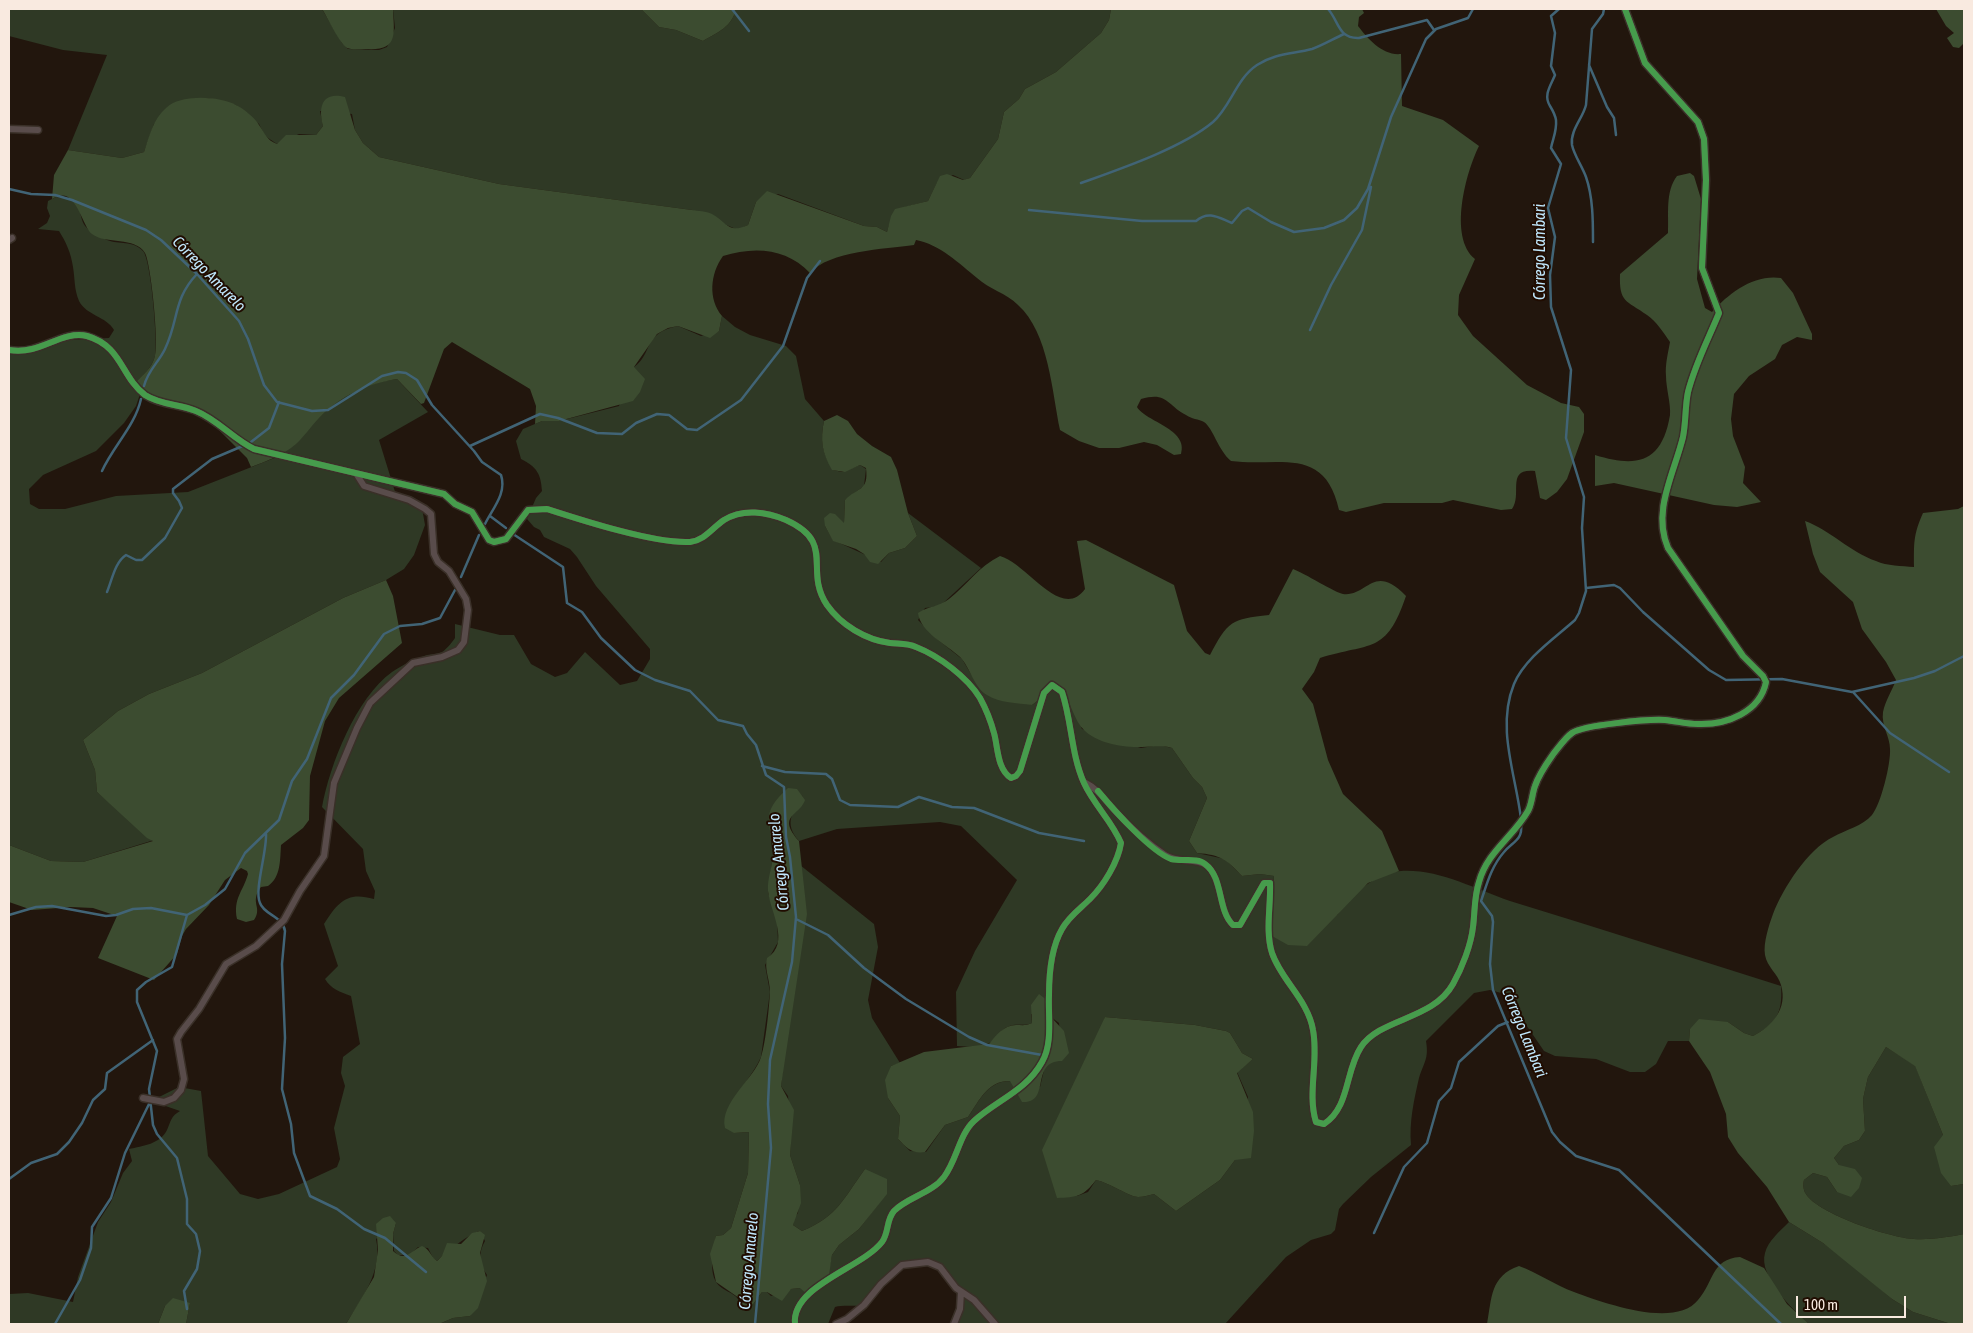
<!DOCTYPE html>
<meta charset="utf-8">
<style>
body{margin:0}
#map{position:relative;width:1973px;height:1333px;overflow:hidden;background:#22160d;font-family:"Asap Condensed",sans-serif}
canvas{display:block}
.frame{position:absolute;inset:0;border:10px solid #f9eae0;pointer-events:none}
.scale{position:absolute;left:1796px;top:1296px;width:110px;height:22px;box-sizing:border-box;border:2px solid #f9eae0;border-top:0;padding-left:6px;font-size:15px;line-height:18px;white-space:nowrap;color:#f9eae0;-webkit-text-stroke:4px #200c00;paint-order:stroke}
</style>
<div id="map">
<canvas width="1973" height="1333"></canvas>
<div class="frame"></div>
<div class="scale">100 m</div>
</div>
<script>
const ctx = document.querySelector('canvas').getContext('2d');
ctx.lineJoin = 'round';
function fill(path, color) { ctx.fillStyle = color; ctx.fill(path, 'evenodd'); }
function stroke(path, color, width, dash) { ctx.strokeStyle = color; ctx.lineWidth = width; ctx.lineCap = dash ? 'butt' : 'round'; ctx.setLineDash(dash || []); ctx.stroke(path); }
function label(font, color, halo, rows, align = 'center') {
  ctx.font = font + ' "Asap Condensed",sans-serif'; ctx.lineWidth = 4; ctx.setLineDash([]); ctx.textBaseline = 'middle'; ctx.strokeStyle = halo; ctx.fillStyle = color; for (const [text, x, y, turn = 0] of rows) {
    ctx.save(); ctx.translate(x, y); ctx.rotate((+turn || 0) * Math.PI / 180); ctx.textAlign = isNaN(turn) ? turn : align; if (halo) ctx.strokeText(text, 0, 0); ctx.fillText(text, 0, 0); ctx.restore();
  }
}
const green = new Path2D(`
 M9,9H322L342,43L348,49L379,50L387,47L395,28L393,9H641L659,27L676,30L703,41C718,32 732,27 736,9H1111L1109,20L1101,33L1056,72L1025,89L1019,99L1004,112L998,139L970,178L964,180L953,175L937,183L928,201L905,207L889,225L887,232L877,227L864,226L778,194L756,202L748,225L738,230L692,210L499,184L379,157L363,143L355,130L352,114L320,111L323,126L316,135L299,134L277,144L265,136L259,124L236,105L208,98L186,99L154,124L144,152L122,158L68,150L107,55L63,50L9,36Z
 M56,197C87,198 76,218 87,228C92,233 101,238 107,240C120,245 132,240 143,251C151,259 158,343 155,356C152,367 144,375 135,383L142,388L136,406L124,423L96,451L43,475L29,489L30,504L39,509H65L116,496L188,492L277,457L332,405L355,391L379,382L397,379L428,412L379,440L396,495L413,497L422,508L425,525L414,555L404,569L386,580L343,598L202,673L149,694L118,711L83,740L95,770L97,792L154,840L83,862L51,861L9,845V352L69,340L109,338L114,330C106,316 87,316 79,301C74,289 75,279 73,267C71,253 66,242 59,231L38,229L47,223L50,216L47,208L48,201Z
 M722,316L735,327L750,335L786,346L796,356L805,399L824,421C820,440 822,453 833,470L842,472L860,465L866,469L864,486L845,500L844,524L842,522L825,526L833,540L881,562L889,553L905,548L917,536L908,513L981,568L940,606L925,608L918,620L937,639L962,659L974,679L1032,705L1052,690H1061L1068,698L1082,729L1141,748L1159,745L1172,748L1193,778L1202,787L1207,798L1189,841L1197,853L1225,859L1242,876L1260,874L1274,876L1271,905L1337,915C1351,895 1375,873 1401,871C1440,869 1474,889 1510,901C1601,929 1690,957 1781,986C1783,1013 1776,1024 1753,1036L1744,1033L1728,1022L1690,1029L1689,1041H1668L1656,1064L1645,1072H1630L1596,1059L1555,1056L1544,1051L1505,994L1490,990L1474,993L1426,1041C1429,1059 1424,1062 1419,1078C1414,1100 1409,1122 1411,1145L1371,1177L1343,1204L1339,1209L1335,1230L1331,1234L1311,1240L1286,1257L1225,1324H953C958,1303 962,1297 948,1278C935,1260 907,1262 891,1277C883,1284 879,1297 869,1303C859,1308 845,1304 835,1307L828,1324H439L453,1318L470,1316L487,1275C479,1264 478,1253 485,1241L480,1231C470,1233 445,1253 437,1261L433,1258L428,1248L418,1247L410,1255H398L394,1251L393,1234L396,1223L376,1239C383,1271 362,1298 346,1324H186L190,1303L165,1306L158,1324H9V1294L28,1293L73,1302L78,1277L98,1222L111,1202L123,1173L132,1161L129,1149C143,1146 160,1144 167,1130C171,1121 171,1116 180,1111L151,1101L179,1087L201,1091L208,1156L240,1194L258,1199L279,1194L337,1167L340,1159L334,1128L345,1086L341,1073L343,1057L360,1044L351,996C340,992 331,989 325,979L338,966L324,924C338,902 347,891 374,899L375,891L366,871L363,849L322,807C330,764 356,698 392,672C402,665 416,659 427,655C432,654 438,654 442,652C447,649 452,642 455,638V624L500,635H514L531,664L555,677L567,673L585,652L620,685L637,681L650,659V649L596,586L577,557L570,549L544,537L540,530L534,527L527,519L536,498L542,491C541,474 537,467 521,459L516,441L523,429L542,421H559L619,406L634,367C653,354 642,333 678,326L701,336L719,331ZM803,795C793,812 783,823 799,841L837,829L940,822L961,826L1017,880L975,951L956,992L957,1046C966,1046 980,1049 988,1044C997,1039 1001,1027 1013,1025C1020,1024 1025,1026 1032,1023L1031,1014L1051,1017L1059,1023L1062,1061H1053L1045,1066L1040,1087L1016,1090L1011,1081C987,1081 980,1100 968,1117L945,1125L926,1152L910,1151L898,1139L900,1116L888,1098L891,1066L900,1063L872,1018L868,1000L878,947L874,924L800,865L801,880L781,1086L788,1096L791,1135L790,1155L800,1185L798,1213L794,1218L793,1225L802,1231C838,1216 843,1199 865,1169L879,1203L859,1229L839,1245L832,1255L830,1265L800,1288L791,1289L771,1296L767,1292H762L754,1303L741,1305C737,1294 731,1294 722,1288C706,1277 714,1252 716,1236L723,1235L731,1228L748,1173L749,1132L734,1133L728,1112C737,1091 753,1075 761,1057L770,992L765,965L778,942L777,919L768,893L773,855L771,841ZM1105,1017L1195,1025L1226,1031L1230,1033L1242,1053L1253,1059L1237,1072L1248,1097L1235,1160L1220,1180L1176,1211L1154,1194C1149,1195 1143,1197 1138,1197C1130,1197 1110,1183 1096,1180L1088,1192L1077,1196Z
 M1886,1047L1915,1065L1943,1135L1951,1186L1964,1184V1234C1949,1237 1930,1240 1914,1239C1891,1238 1818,1214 1806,1194C1803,1190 1803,1184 1804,1180L1813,1173L1827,1177L1837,1192L1839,1165L1834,1158L1844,1146L1859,1140L1865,1131L1863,1099L1868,1077Z
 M1789,1222L1823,1243L1853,1265L1892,1299L1913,1312L1951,1324H1809C1793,1310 1758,1276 1765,1253C1768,1241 1780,1231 1789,1222Z`);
const forest = new Path2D(`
 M322,9H393C394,34 399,51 366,49C360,49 352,50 347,48C339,43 328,18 322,9Z
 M641,9H736C732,27 718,32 703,41L676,30L659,27Z
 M1111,9H1362L1364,13L1359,17L1358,26C1368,39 1383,56 1401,54L1402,106L1443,120L1479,146C1466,172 1448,237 1475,259L1459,295L1458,315L1473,336L1527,385L1561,403L1579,407L1584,414V432L1567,479L1557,492L1546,500L1540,498L1535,471C1505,468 1523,494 1512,509L1501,510L1453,500L1442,503H1384L1346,512L1339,510C1325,445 1279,467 1231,461C1218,450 1213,428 1204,422C1199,419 1191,419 1186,415C1167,405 1167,391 1141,399L1137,407C1146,422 1189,429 1181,454L1174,455L1157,445L1144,442L1119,448H1099L1079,441L1060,430C1052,392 1049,333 1018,305C1006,293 989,289 977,278C960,264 939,244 916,240L914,245C885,249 829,251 810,273C787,248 754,246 723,256C710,274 708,299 722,316L719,331L710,338L678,326L668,328L657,334L634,367L645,379L640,392L633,401L559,421H542L535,424L536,406L530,389L452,342L444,349L424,403L421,404L397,379C367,384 340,396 319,418C311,426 304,437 296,444C283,455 267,461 251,467L247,458L209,420L184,407L140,395L142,388L135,383C143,375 152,368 155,356C159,343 151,264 145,253C135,236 106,245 92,234C81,225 76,183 52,199L54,175L68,150L122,158L144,152C149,137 153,119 166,108C180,94 219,96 236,105C243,108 256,119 259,125C265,133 266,140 277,144L286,135H316L323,126C318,107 322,91 345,97L355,130L363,143L379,157L499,184L692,210C698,211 706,211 712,214C728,223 728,234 748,225L756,202L767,191L864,226L877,227L887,232L891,216L895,209L928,201L940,176L947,174L963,180L970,178L998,139L1004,112L1019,99L1025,89L1056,72L1101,33L1109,20Z
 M1936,9H1964V43L1959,48L1953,47L1947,38L1954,33L1946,26Z
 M1690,173L1694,176L1701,199L1697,279L1705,308L1712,312C1729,293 1754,274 1781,278L1793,293L1812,334V340L1797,337L1782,345L1775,359L1749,376L1734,394L1731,419L1733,436L1745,467L1743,483L1761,502L1737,507L1714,505L1614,483L1595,486V455C1637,468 1662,463 1670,415C1671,404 1666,388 1666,376C1665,365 1668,353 1670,342C1663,332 1657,322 1647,315C1626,300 1619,303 1620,274L1668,233C1669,214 1665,192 1677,176Z
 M837,415L848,421L857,434L872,446L891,457L897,470L908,513L917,536L905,548L889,553L878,564L870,562L864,554L856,549L833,541L825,526L824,518L830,513L835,514L844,523L845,500C857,487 869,492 866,468L860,465L845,472L832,470C822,453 820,440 824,421Z
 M1964,506V1184L1951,1186L1941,1173L1934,1147L1943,1135L1915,1066L1886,1047L1868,1077L1863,1099L1865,1131L1859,1140L1844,1146L1834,1158L1839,1165L1855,1169L1862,1178L1859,1188L1851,1197L1837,1192L1827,1177L1813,1173L1804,1180C1803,1184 1803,1190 1806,1194C1818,1214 1891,1238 1914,1239C1930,1240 1949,1237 1964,1234V1324H1951L1913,1312L1892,1299L1823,1243L1789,1222L1767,1187L1738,1153L1728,1137L1726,1114L1710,1072L1689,1041L1690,1029L1699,1019L1728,1022L1744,1033L1753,1036C1772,1026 1788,1009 1781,985C1778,974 1767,967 1765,955C1763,943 1769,925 1773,914C1783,888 1808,849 1833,837C1845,830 1863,826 1872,815C1881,804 1891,763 1890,749C1890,736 1881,726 1883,712C1885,701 1892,691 1896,680L1886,662L1862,629L1853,602L1820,572L1813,554L1805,521C1830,530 1850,552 1876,561C1887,566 1902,566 1914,567C1914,544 1913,535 1923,513L1958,509Z
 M1086,540L1174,585L1187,631L1205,653L1210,655C1228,621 1231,619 1269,615L1293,569C1304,573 1336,593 1343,594C1368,597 1373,562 1406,596C1386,655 1371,642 1320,658L1314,672L1302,689L1313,704L1328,760L1343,794L1382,831L1399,871L1368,883L1307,946L1288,945L1272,936L1270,920L1274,876L1260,874L1242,876C1226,859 1221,855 1197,853L1189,841L1207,798L1202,787L1193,778L1172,748C1161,745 1154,747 1142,747C1123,748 1097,743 1084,730C1074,721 1071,701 1061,690H1052L1032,705C1017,703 1000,703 987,695C974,688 970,667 960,657C947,645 920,632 918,613C928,606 939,607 949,599C967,585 979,566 1000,556C1027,563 1061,622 1085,589L1077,541Z
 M386,580L393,596L402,643L339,698L325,721L310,776L309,820L303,828L281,845C280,860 281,877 268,886L261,887C249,903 263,907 254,920L246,922L237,919C233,898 243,892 248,874L247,871L241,868L225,880L209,905L186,929L182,936L177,954L154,980L98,958L117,916L93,908L71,907L32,910L9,902V845L51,861L83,862L153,841L147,838L97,792L95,770L83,740L118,711L149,694L202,673L343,598Z
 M788,788L797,789L805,800C800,816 776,815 799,841L807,914L781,1086L794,1110L790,1155L800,1185L801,1203L793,1225L802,1231C838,1216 843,1199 865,1169L887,1179V1194L859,1229L839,1245L832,1255L829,1275L807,1294L800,1288L791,1289L782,1301L767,1292H762L754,1303L745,1310L739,1298L716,1282L710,1254L716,1236L723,1235L731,1228L748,1173L749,1132L734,1133L725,1128C719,1103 755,1078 761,1057C766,1042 769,1008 770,992C770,980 764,969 767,958C791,943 770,912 768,891C767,878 773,866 773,853C771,821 759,814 788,788Z
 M1039,994L1048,1001L1051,1017L1064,1031L1069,1053L1062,1061C1029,1061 1052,1104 1022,1102L1010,1081C987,1081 980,1100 968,1117L945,1125L925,1152C912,1154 907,1148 898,1139L900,1116L888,1098L885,1080L891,1066L924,1052L989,1044C995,1036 1004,1025 1016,1025C1022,1025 1026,1026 1032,1023L1031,1005Z
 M1105,1017L1195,1025L1226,1031L1230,1033L1242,1053L1253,1059L1237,1073L1253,1112L1254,1131L1251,1158L1235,1160L1220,1180L1176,1211L1154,1194C1149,1195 1143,1197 1138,1197C1130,1197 1110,1183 1096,1180C1083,1197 1077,1197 1057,1198L1042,1150Z
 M390,1216L396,1223L393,1234V1251C406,1263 411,1250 422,1246C430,1249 430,1256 437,1261L442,1256L447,1243L461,1244L472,1233L480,1231L485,1235L480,1253L487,1281L478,1308L470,1316L453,1318L439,1324H346L374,1277L378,1250L376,1224L383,1218Z
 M1740,1257L1764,1268L1787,1304L1809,1324H1487C1492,1298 1490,1276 1519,1266C1538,1273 1555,1285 1574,1292C1604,1303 1675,1329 1698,1300C1714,1282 1711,1259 1740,1257Z
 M173,1298L190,1303L186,1324H158L165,1306Z`);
const stream = new Path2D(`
 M732,9L749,31
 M1328,9C1339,21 1338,39 1359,38L1427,20L1434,30
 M1589,65L1607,107L1614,118L1616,135
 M1081,183C1120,169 1182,148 1213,122C1231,106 1236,79 1257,65C1275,53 1293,54 1312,49C1323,45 1333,39 1344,34
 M9,189L31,194L55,195L72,200L146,230L161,240L197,274L239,321L248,339L264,385L277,402L312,411L328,410L382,376L398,372L406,373L417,380L432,405L474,451L482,462L501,475C507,493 493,508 485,524
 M1029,210L1142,221H1196C1209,210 1219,218 1232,223L1242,211L1248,208L1271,222L1294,232L1324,228L1344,220L1357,208L1368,189L1391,117L1426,39L1436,29L1468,18L1473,9
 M1593,242C1593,221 1593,197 1586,177C1582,166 1574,155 1572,145C1570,130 1583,118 1586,105L1592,29L1603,14L1604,9
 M1310,330L1331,285L1362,230L1371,187
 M144,386C148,370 159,362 165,349C179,320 173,299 197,274
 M251,442L269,428L279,402
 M470,446L540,414L558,418L597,433L622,434L636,423L657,414L669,415L687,429L697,430L741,400L783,346L807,278L820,261
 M102,471C114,445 135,426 141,399
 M490,516L506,528
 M513,534L563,567L567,603L582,612L601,638L635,670L655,680L690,691L718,720L743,726L747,734L756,745L766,775L784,787L786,837L790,857L796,917L792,962L770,1060L768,1104L771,1148L755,1324
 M461,577L479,535
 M1586,588L1614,585L1620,588L1643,612L1709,670L1726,680L1782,679L1852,692L1914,678L1935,671L1964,656
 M107,592C112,580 115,562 126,555L136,560H142L165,538L182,508L179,501L173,493V489L212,459L245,445
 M1853,692L1890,733L1949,772
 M762,766L785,772L826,774L832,779L840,800L850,805L898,807L919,797L952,807L974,808L1039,833L1084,841
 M1521,819C1516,775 1496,728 1514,684C1525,658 1555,638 1575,620L1579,613L1586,591L1582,528L1584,497L1566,438L1571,370L1551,307L1550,275L1555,237L1548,208L1561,164L1551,148C1553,138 1557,131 1556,120C1555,114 1553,111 1550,106C1543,95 1551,85 1555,75L1551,66L1555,33L1551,16L1559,9
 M1521,825C1523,840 1512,842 1504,852C1491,867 1487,884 1481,901L1492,916L1493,922L1490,964L1493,990L1552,1132L1560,1142L1576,1156L1619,1170L1781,1324
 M266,834C267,852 254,890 260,903C264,915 283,916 285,931L282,964L285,1038L282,1089L291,1124L294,1153L310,1196L337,1209L364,1229L385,1238L426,1272
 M9,915L36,907L52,906L106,916L116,915L133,909L151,908L187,915
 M796,919L828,935L864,968L906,999L969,1037L987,1045L1042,1055
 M9,1179L31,1163L57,1154L69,1142L82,1123L93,1100L105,1089L107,1073L153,1040
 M1374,1233L1404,1167L1427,1143L1439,1101L1451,1088L1459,1062L1498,1026L1508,1022
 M187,1309L184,1291L197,1269L200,1251L196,1234L187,1224V1199L177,1158L157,1134L153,1125L149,1089L157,1051L137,1002V990L146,982L172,967L187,915L205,905L225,889L245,853L279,820L292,781L307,759L331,698L354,675L384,634L400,626L422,624L440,618L455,590
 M55,1324L80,1280L91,1248L92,1227L111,1198L125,1153L150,1102`);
const minor = new Path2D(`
 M9,129L38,130
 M9,240L12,238
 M9,350C16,351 24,351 32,349C49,345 69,331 87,336C122,346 121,377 145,395C160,405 180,404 196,411C218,420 233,439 254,449L444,494L455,504L472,512L489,540L494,542L506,539L528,510L547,509C581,520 655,544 690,542C705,540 712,528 724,520C743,508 767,512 786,520C837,543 803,569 827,605C841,625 866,640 890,643C899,644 907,643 916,647C939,656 967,677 980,698C986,709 991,722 994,733C998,747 997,769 1011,778L1016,776L1020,771L1044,693L1052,685L1062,692C1072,722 1071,754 1084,783C1094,805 1112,821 1121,843C1118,862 1104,885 1090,899C1080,909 1069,916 1062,929C1051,948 1049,974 1049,995C1048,1017 1053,1043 1042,1062C1026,1091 997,1100 974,1121C959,1135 957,1160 944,1177C932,1193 908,1197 894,1211C886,1220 889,1233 882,1242C862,1268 791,1286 795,1324
 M1084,782C1098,789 1104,799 1114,810C1129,826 1147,843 1165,855C1180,865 1200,855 1211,870C1222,885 1220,913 1233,925H1240L1264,883H1270C1271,906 1265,930 1272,953C1281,980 1308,1000 1313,1030C1319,1061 1307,1093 1316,1122L1324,1124C1350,1107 1345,1071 1361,1047C1380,1018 1433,1020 1453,984C1462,968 1471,945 1473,927C1475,912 1474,897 1479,882C1487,852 1513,837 1528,811C1532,804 1532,794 1535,786C1539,774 1547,763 1554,753C1559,747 1565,738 1572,733C1583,725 1649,719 1665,720C1676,721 1687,724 1698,724C1727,725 1760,712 1766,682L1763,676L1743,656L1668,548C1652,511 1674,474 1683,437C1686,422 1685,406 1688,392C1695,364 1708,340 1719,313L1702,268L1706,180L1704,139L1698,122L1645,63L1625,9
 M143,1098L164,1102L174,1098L181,1090L184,1079L177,1039L181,1032L199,1009L226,964L256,946L284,920L300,891L324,856L334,783L357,728L370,703L413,663L442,657L458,650L464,642L468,610L466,599L449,571L438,562L434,554L431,514L425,509L409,500L364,486L357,475
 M836,1324L847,1319L864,1305L881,1284L902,1265L928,1262L940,1267L956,1288L974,1300L995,1324
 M954,1324L960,1309L961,1292`);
const cycleway = new Path2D(`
 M9,350C16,351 24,351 32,349C49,345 69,331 87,336C122,346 121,377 145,395C160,405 180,404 196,411C218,420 233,439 254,449L444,494L455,504L472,512L489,540L494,542L506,539L528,510L547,509C581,520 655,544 690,542C705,540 712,528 724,520C743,508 767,512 786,520C837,543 803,569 827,605C841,625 866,640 890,643C899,644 907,643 916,647C939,656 967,677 980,698C986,709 991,722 994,733C998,747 997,769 1011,778L1016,776L1020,771L1044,693L1052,685L1062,692C1072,722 1071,754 1084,783C1094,805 1112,821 1121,843C1118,862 1104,885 1090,899C1080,909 1069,916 1062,929C1051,948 1049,974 1049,995C1048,1017 1053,1043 1042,1062C1026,1091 997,1100 974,1121C959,1135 957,1160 944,1177C932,1193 908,1197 894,1211C886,1220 889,1233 882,1242C862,1268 791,1286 795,1324
 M1098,791C1113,809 1150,851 1171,859C1182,862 1197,857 1205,864C1224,878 1217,910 1233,925H1240L1264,883H1270C1271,906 1265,930 1272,953C1281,980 1308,1000 1313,1030C1319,1061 1307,1093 1316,1122L1324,1124C1350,1107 1345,1071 1361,1047C1380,1018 1433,1020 1453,984C1462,968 1471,945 1473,927C1475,912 1474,897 1479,882C1487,852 1513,837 1528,811C1532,804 1532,794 1535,786C1539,774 1547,763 1554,753C1559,747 1565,738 1572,733C1583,725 1649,719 1665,720C1676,721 1687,724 1698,724C1727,725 1760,712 1766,682L1763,676L1743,656L1668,548C1652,511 1674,474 1683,437C1686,422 1685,406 1688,392C1695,364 1708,340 1719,313L1702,268L1706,180L1704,139L1698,122L1645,63L1625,9`);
const waterNames = [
 ["Córrego Lambari",1540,252,-90],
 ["Córrego Amarelo",209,274,46],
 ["Córrego Amarelo",779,862,-96],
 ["Córrego Lambari",1524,1032,68],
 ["Córrego Amarelo",749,1261,-85]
];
fill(green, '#2f3925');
fill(forest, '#3c4c30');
stroke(stream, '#416476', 2.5);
stroke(minor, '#3a3028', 9);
stroke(minor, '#594c4b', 6);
stroke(cycleway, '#469c4c', 6);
label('italic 16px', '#c0e8fd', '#200c00', waterNames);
</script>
